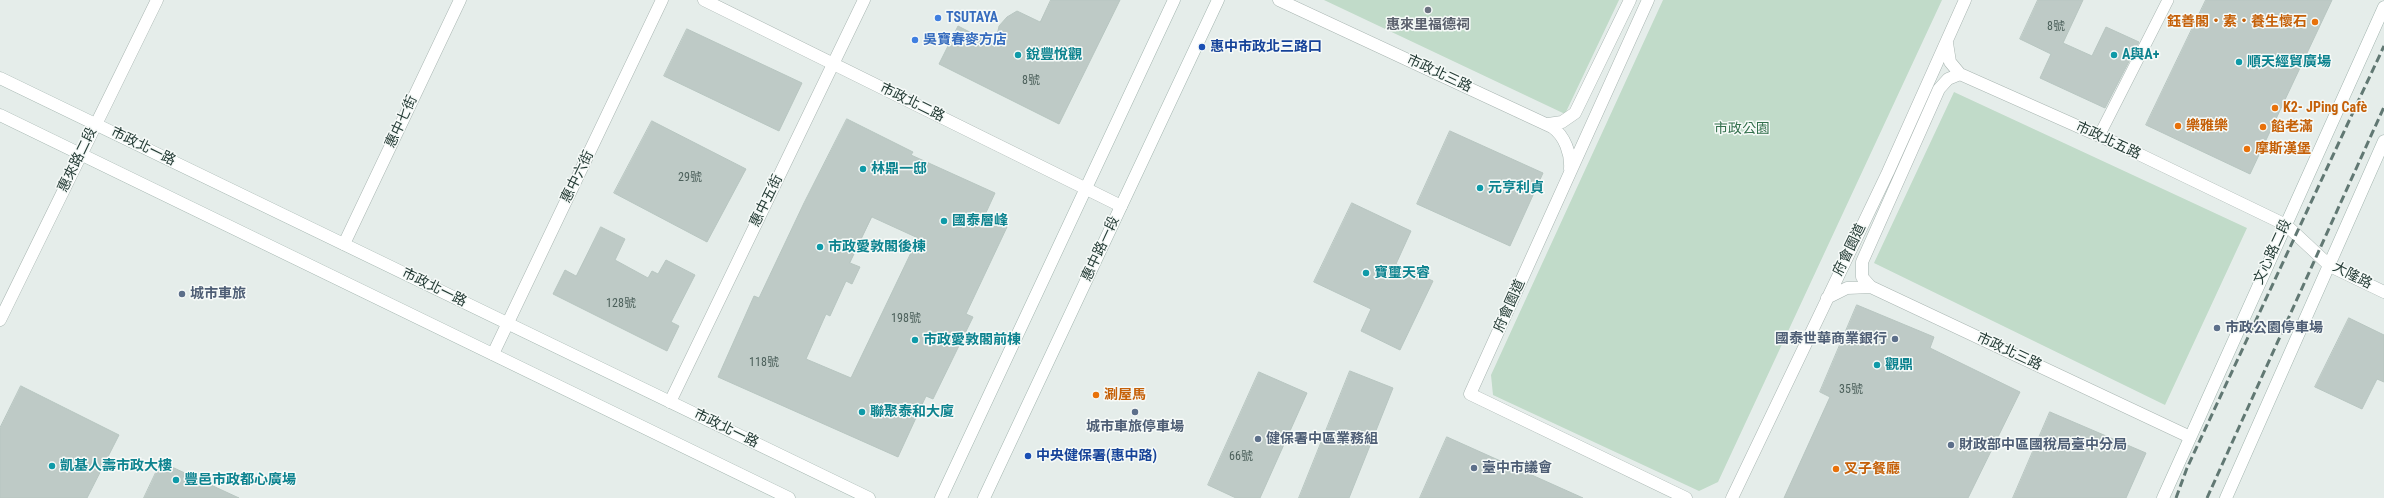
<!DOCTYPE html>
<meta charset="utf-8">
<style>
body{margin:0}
canvas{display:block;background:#e5edea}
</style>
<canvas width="2384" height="498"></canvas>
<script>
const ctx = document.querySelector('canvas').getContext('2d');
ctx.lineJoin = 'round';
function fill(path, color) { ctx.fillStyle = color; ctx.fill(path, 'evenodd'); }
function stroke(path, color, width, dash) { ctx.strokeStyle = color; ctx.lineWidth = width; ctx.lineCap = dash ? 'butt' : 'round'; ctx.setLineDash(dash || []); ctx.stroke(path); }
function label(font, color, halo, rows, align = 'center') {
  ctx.font = font + ' "Roboto Condensed","Noto Sans TC",sans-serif'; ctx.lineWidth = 3; ctx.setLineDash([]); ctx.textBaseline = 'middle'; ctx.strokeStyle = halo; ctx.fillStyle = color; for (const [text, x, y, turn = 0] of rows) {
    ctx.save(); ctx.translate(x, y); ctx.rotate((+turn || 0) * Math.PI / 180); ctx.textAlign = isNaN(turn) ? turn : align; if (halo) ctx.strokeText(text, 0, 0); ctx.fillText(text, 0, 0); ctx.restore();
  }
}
const green = new Path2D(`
 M1324,0H1619L1565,114Z
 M1663,0H1942L1718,482L1699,491L1493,395L1491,375Z
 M1954,92L2247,228L2165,405L1874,263Z`);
const building = new Path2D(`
 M1051,0H1120L1059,124L939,64L958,26L995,45L999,26L1007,17L1017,11L1040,22Z
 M2038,0H2083L2063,43L2092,56L2106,27L2139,42L2105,108L2040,78L2051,54L2020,39Z
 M2206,0H2332L2250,174L2146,125Z
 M687,29L802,83L779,131L664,76Z
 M847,119L913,152L911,155L995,193L984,217L1007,227L966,314L973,317L933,399L926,396L898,457L718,377L754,296L759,298L804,203ZM872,217L918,238L851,378L806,359L826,314L830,316L846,281L852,284L860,267L850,263Z
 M652,121L746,169L707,242L614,193Z
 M1450,131L1543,173L1510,246L1417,204Z
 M1352,203L1411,231L1396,264L1433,281L1400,350L1361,331L1371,309L1314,282Z
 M601,227L625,239L615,260L648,278L652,271L658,274L666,260L695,275L671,322L679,326L667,351L553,294L565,270L576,276Z
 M1857,305L1934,337L1930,348L2020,392L1968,498H1784L1830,397L1820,392Z
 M2349,318L2384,335V382L2377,379L2362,409L2315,387Z
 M1350,371L1393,388L1349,498H1299Z
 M1259,372L1307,393L1260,498H1236L1208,485Z
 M21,386L119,435L87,498H0V428Z
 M2050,412L2146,453L2126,498H2013Z
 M1447,437L1583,498H1420Z
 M161,462L239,498H144Z`);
const lane = new Path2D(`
 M2099,136L2168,0`);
const street = new Path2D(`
 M704,0L1121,206
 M1279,0L1552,127C1565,136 1571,154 1570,169
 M1648,0L1470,394L1686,498
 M1947,43L1950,62L1960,74L2122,146L2286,225L2330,266L2384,292
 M1548,124L1562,122L1575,113L1630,0
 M344,244L460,0
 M1871,287L1862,277V262L1939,89L1948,79L1960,74
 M1827,298L1847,288L1871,287L2190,437
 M0,320L157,0
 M493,354L662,0
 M670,402L864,0
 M1732,498L1888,172L1965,0`);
const secondary = new Path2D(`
 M0,78L869,498
 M0,115L789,498
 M941,498L1174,0
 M984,498L1218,0
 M2163,498L2384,7
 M2226,498L2384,141`);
const rail = new Path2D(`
 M2176,498L2187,468L2384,46
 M2207,498L2384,107`);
const markers = [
 [1428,10,4,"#6b7280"],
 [938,18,4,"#3f7fe0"],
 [2315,22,4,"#e8710a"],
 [915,40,4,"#3f7fe0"],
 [1202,47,4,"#1a4fb4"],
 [1018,55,4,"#0f9aa8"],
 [2114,55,4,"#0f9aa8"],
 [2239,62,4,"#0f9aa8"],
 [2275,108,4,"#e8710a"],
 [2178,126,4,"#e8710a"],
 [2263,127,4,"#e8710a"],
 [2247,149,4,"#e8710a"],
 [863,169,4,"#0f9aa8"],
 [1480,188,4,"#0f9aa8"],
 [944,221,4,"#0f9aa8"],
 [820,247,4,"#0f9aa8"],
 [1366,273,4,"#0f9aa8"],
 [182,294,4,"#5c6f8a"],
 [2217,328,4,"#5c6f8a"],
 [1895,339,4,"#5c6f8a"],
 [915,340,4,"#0f9aa8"],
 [1877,365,4,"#0f9aa8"],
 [1096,395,4,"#e8710a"],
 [862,412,4,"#0f9aa8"],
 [1135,412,4,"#5c6f8a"],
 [1258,439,4,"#5c6f8a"],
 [1951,445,4,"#5c6f8a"],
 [1028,456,4,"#1a4fb4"],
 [52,466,4,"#0f9aa8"],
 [1474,468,4,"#5c6f8a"],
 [1836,469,4,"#e8710a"],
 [176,480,4,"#0f9aa8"]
];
const numberNames = [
 ["8號",2056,27],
 ["8號",1031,81],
 ["29號",690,178],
 ["128號",621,304],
 ["198號",906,319],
 ["118號",764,363],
 ["35號",1851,390],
 ["66號",1241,457]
];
const shopNames = [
 ["TSUTAYA",946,18],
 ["吳寶春麥方店",923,40]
];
const foodNames = [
 ["鈺善閣・素・養生懷石",2307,22,"right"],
 ["K2- JPing Cafè",2283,108],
 ["樂雅樂",2186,126],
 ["餡老滿",2271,127],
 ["摩斯漢堡",2255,149],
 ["涮屋馬",1104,395],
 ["叉子餐廳",1844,469]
];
const worshipNames = [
 ["惠來里福德祠",1428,25]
];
const transitNames = [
 ["惠中市政北三路口",1210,47],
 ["中央健保署(惠中路)",1036,456]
];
const cultureNames = [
 ["銳豐悅觀",1026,55],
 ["A與A+",2122,55],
 ["順天經貿廣場",2247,62],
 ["林鼎一邸",871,169],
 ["元亨利貞",1488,188],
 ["國泰層峰",952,221],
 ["市政愛敦閣後棟",828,247],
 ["寶璽天睿",1374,273],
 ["市政愛敦閣前棟",923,340],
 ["觀鼎",1885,365],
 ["聯聚泰和大廈",870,412],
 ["凱基人壽市政大樓",60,466],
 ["豐邑市政都心廣場",184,480]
];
const streetNames = [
 ["市政北三路",1439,74,25],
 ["市政北二路",912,103,26],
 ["惠中七街",402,122,-65],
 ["市政北五路",2108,141,25],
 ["市政北一路",143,147,26],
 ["惠來路二段",78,160,-64],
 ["惠中六街",578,177,-64],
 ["惠中五街",767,201,-64],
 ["惠中路一段",1101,249,-65],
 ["府會園道",1850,250,-64],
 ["文心路二段",2273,252,-65],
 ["大隆路",2352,276,27],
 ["市政北一路",434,288,26],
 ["府會園道",1510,306,-66],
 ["市政北三路",2009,352,25],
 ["市政北一路",726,429,26]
];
const parkNames = [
 ["市政公園",1742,129]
];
const serviceNames = [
 ["城市車旅",190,294],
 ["市政公園停車場",2225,328],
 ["國泰世華商業銀行",1887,339,"right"],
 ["城市車旅停車場",1135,427,"center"],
 ["健保署中區業務組",1266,439],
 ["財政部中區國稅局臺中分局",1959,445],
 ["臺中市議會",1482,468]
];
fill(green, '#c1dbc9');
fill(building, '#becac6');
stroke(building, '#b8c6c1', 1);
stroke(lane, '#a8b5b1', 12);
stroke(street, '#a8b5b1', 13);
stroke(secondary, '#a2b4ae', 13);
stroke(lane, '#fff', 11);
stroke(street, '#fff', 12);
stroke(secondary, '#fff', 12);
stroke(rail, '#617873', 3, [8, 4]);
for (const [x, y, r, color] of markers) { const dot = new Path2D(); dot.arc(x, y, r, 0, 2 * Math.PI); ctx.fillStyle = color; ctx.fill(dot); stroke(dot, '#f6faf8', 1.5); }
label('12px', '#4c605b', null, numberNames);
label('bold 14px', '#366cbe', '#f6faf8', shopNames, 'left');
label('bold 14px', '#c56008', '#f6faf8', foodNames, 'left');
label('bold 14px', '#5b616d', '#f6faf8', worshipNames);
label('bold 14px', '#164399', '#f6faf8', transitNames, 'left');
label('bold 14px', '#0d838f', '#f6faf8', cultureNames, 'left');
label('14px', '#263d37', '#f6faf8', streetNames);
label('14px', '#34704d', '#f6faf8', parkNames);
label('bold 14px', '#4e5e75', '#f6faf8', serviceNames, 'left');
</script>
